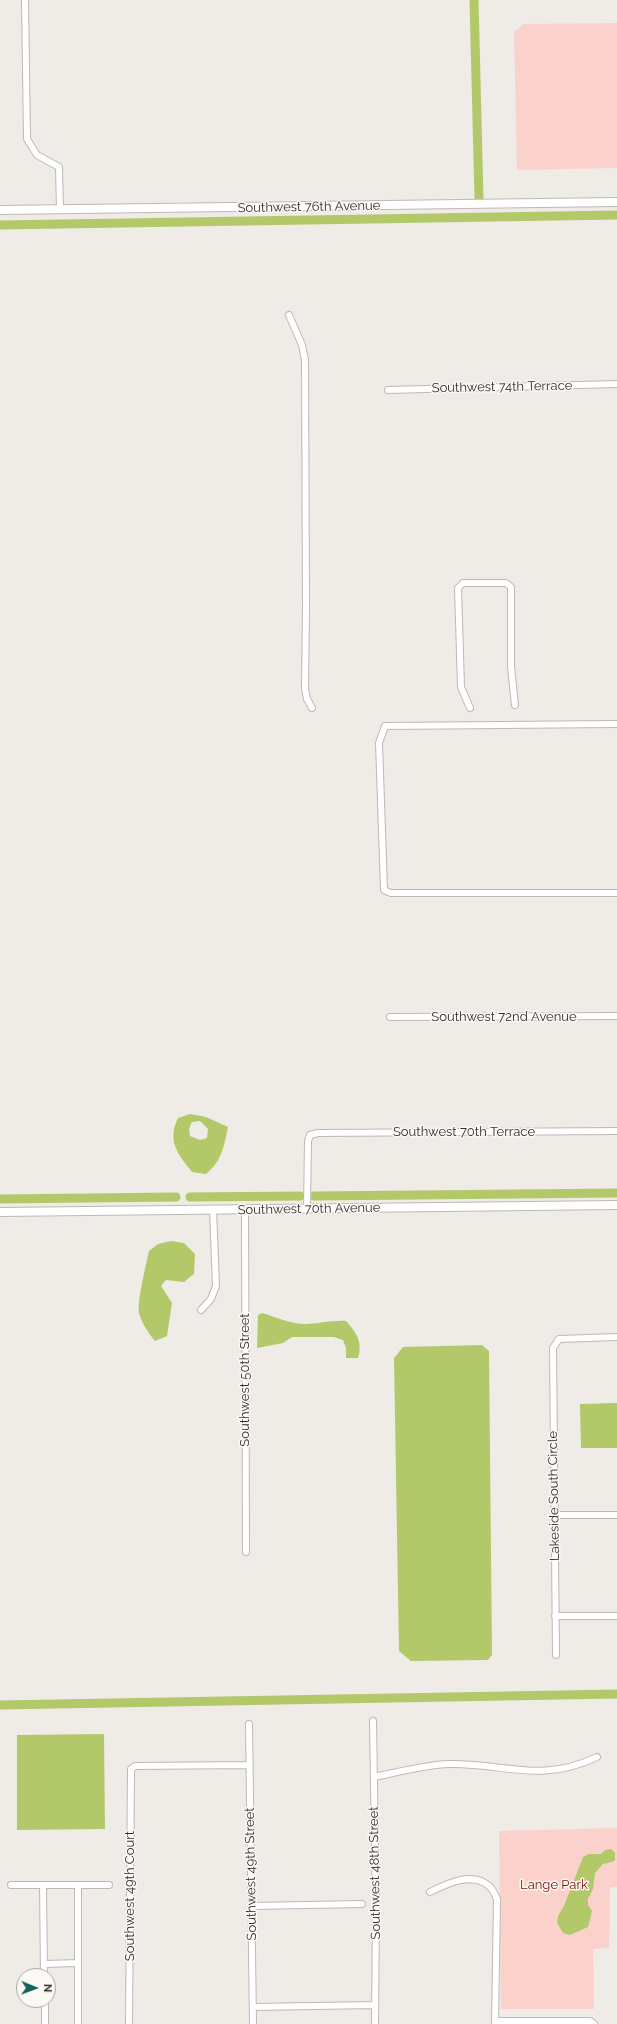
<!DOCTYPE html>
<style>
body{margin:0}
#map{position:relative;width:617px;height:2024px;overflow:hidden;background:#efebe7;font-family:Raleway,sans-serif}
canvas{display:block}
.north{position:absolute;left:16px;top:1968px;width:40px;height:40px;box-sizing:border-box;background:#fcf9f5;border:1px solid #aba8a5;border-radius:50%;rotate:91deg;font-size:11px;font-weight:700;line-height:16px;text-align:center;color:#312f2e}
.north::after{content:'';display:block;margin:auto;width:14px;height:18px;background:#14625d;clip-path:polygon(50% 0,100% 100%,50% 72%,0 100%)}
</style>
<div id="map">
<canvas width="617" height="2024"></canvas>
<div class="north">N</div>
</div>
<script>
const ctx = document.querySelector('canvas').getContext('2d');
ctx.lineJoin = 'round';
function fill(path, color) { ctx.fillStyle = color; ctx.fill(path, 'evenodd'); }
function stroke(path, color, width, dash) { ctx.strokeStyle = color; ctx.lineWidth = width; ctx.lineCap = dash ? 'butt' : 'round'; ctx.setLineDash(dash || []); ctx.stroke(path); }
function label(font, color, halo, rows, align = 'center') {
  ctx.font = font + ' Raleway,sans-serif'; ctx.lineWidth = 3; ctx.setLineDash([]); ctx.textBaseline = 'middle'; ctx.strokeStyle = halo; ctx.fillStyle = color; for (const [text, x, y, turn = 0] of rows) {
    ctx.save(); ctx.translate(x, y); ctx.rotate((+turn || 0) * Math.PI / 180); ctx.textAlign = isNaN(turn) ? turn : align; if (halo) ctx.strokeText(text, 0, 0); ctx.fillText(text, 0, 0); ctx.restore();
  }
}
const green = new Path2D(`
 M617,23V168L517,170L514,32L524,24Z
 M617,1828V1887H610L609,1948L593,1949L594,2009H501L499,1831Z`);
const water = new Path2D(`
 M190,1114L206,1117L228,1127C224,1146 222,1161 206,1174L192,1172C177,1153 167,1141 178,1118ZM200,1121L208,1129L207,1138L200,1140L190,1136L189,1129L192,1122Z
 M171,1241L184,1243L195,1254L194,1274L184,1282L166,1280L161,1286L172,1303L167,1336L155,1341C148,1332 142,1324 139,1313C137,1301 146,1265 149,1251L158,1244Z
 M262,1313C276,1317 290,1324 305,1324C318,1324 332,1320 346,1321C356,1332 363,1342 358,1358H346V1348L343,1340L334,1337H292L283,1343L257,1348L258,1315Z
 M482,1345L489,1351L492,1655L488,1660L411,1661L399,1651L394,1358L403,1347Z
 M617,1403V1448H581L580,1404Z
 M104,1734L105,1829L17,1830V1735Z
 M611,1849L615,1853V1860L612,1862L603,1864L595,1873L593,1889L588,1899V1905L592,1911L588,1927L570,1935L563,1933L557,1923L558,1916L564,1906L583,1857L589,1854H601L605,1850Z`);
const canal = new Path2D(`
 M474,0L479,199
 M0,225L617,215
 M314,1196L617,1193
 M190,1197L300,1196
 M0,1199L176,1197
 M0,1705L617,1694`);
const minor = new Path2D(`
 M25,0L27,139L37,155L59,167L60,210
 M289,315L302,345L305,360L306,607L305,688L307,699L312,708
 M388,390L617,384
 M470,708L461,687L458,588L463,583H506L511,587V667L515,705
 M617,724L385,726L379,743L384,890L391,893H617
 M390,1017L617,1016
 M245,1209L246,1552
 M307,1209L308,1141L310,1135L318,1133L617,1131
 M201,1310L211,1299L216,1286L213,1210
 M554,1515H617
 M555,1616H617
 M556,1655L553,1348L559,1339L617,1337
 M373,1721L376,1906L375,2024
 M249,1724L253,2024
 M374,1777C399,1772 424,1765 449,1764C506,1763 540,1784 597,1757
 M11,1885H109
 M43,1885L44,1976
 M78,1885V2024
 M430,1892C446,1884 472,1871 489,1886C493,1889 495,1895 497,1899L495,2024
 M252,1906L362,1904
 M44,1964L78,1963
 M45,2000V2024
 M253,2007L375,2005
 M495,2021H590L594,2024
 M129,2024L131,1769L135,1766L250,1765`);
const tertiary = new Path2D(`
 M0,210L617,202
 M0,1212L617,1205`);
const streetNames = [
 ["Southwest 76th Avenue",309,207,-1],
 ["Southwest 74th Terrace",502,387,-1],
 ["Southwest 72nd Avenue",504,1017],
 ["Southwest 70th Terrace",464,1132],
 ["Southwest 70th Avenue",309,1209,-1],
 ["Southwest 50th Street",245,1380,-90],
 ["Lakeside South Circle",554,1496,-91],
 ["Southwest 48th Street",375,1873,-91],
 ["Southwest 49th Street",251,1874,-91],
 ["Southwest 49th Court",130,1896,-90]
];
const parkNames = [
 ["Lange Park",554,1885]
];
fill(green, '#fad2cb');
fill(water, '#b3c869');
stroke(canal, '#b3c869', 9);
stroke(minor, '#bdbab6', 8);
stroke(tertiary, '#bdbab6', 10);
stroke(minor, '#fff', 6);
stroke(tertiary, '#fff', 8);
label('13px', '#312f2e', '#fcf9f5', streetNames);
label('13px', '#850b09', '#fcf9f5', parkNames);
</script>
